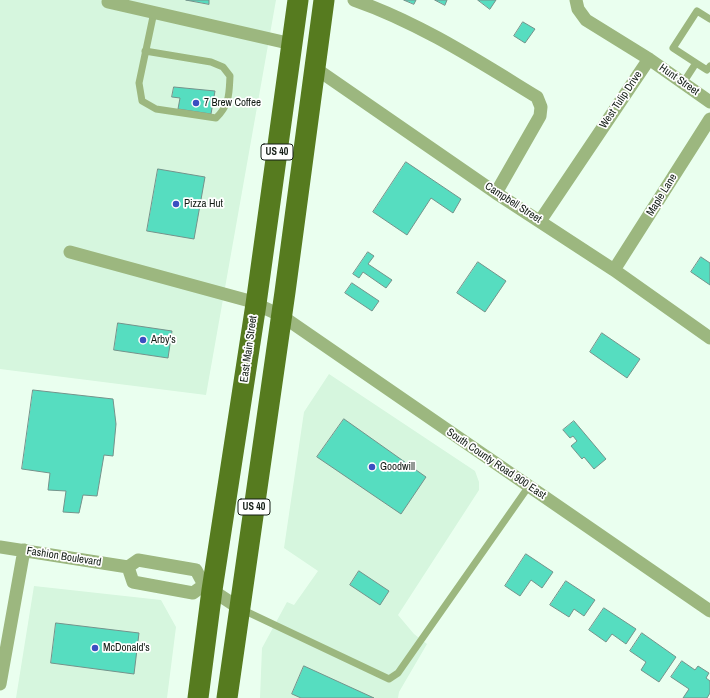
<!DOCTYPE html>
<style>
body{margin:0}
canvas{display:block;background:#eaffef}
</style>
<canvas width="710" height="698"></canvas>
<script>
const ctx = document.querySelector('canvas').getContext('2d');
ctx.lineJoin = 'round';
function fill(path, color) { ctx.fillStyle = color; ctx.fill(path, 'evenodd'); }
function stroke(path, color, width, dash) { ctx.strokeStyle = color; ctx.lineWidth = width; ctx.lineCap = dash ? 'butt' : 'round'; ctx.setLineDash(dash || []); ctx.stroke(path); }
function label(font, color, halo, rows, align = 'center') {
  ctx.font = font + ' "Archivo Narrow",sans-serif'; ctx.lineWidth = 3.5; ctx.setLineDash([]); ctx.textBaseline = 'middle'; ctx.strokeStyle = halo; ctx.fillStyle = color; for (const [text, x, y, turn = 0] of rows) {
    ctx.save(); ctx.translate(x, y); ctx.rotate((+turn || 0) * Math.PI / 180); ctx.textAlign = isNaN(turn) ? turn : align; if (halo) ctx.strokeText(text, 0, 0); ctx.fillText(text, 0, 0); ctx.restore();
  }
}
const built = new Path2D(`
 M0,0H276L206,395L0,369Z
 M329,374L475,471L479,482V490L398,615L414,634L427,644L399,692L398,698H260L262,648L287,602L294,605L318,571L284,548L304,412Z
 M34,586L161,600L176,627L167,698H16Z`);
const building = new Path2D(`
 M186,0H209V4Z
 M404,0H416L414,4Z
 M435,0H447L445,5Z
 M478,0H496L490,9Z
 M523,22L535,29L525,43L514,36Z
 M174,87L215,91L211,114L178,109L180,98L172,97Z
 M406,162L461,199L453,213L431,198L407,235L373,212Z
 M158,169L205,177L194,239L147,231Z
 M368,252L374,256L368,264L392,280L386,288L363,272L359,278L353,274Z
 M701,257L710,263V285L691,272Z
 M478,262L506,281L485,312L457,293Z
 M352,283L379,301L372,311L345,293Z
 M118,323L172,331L168,358L114,350Z
 M602,333L640,359L627,378L590,352Z
 M33,390L113,399L116,424L113,456L104,455L97,496L83,495L79,513L63,512L66,491L48,490L50,473L22,469Z
 M344,419L426,477L401,514L317,457Z
 M574,421L606,459L594,469L584,457L582,459L571,446L577,441L573,436L570,438L563,430Z
 M526,554L553,572L542,588L531,580L520,596L505,586Z
 M359,571L389,591L380,605L350,585Z
 M566,581L595,600L584,616L574,609L569,617L550,605Z
 M604,608L636,629L626,644L612,634L606,642L589,630Z
 M56,623L139,633L134,674L51,663Z
 M642,633L676,657L659,682L641,670L646,662L630,651Z
 M682,661L695,670L698,666L709,673L706,678L710,681V693L707,698H683L689,689L671,677Z
 M304,666L374,698H301L292,694Z`);
const service = new Path2D(`
 M145,51L211,62L223,67L230,76C229,94 230,104 216,118L156,109L142,101L139,83L154,12
 M696,63L707,70L710,66
 M683,83L696,63L673,48L697,11L710,19
 M241,609L389,679L398,673L529,486`);
const minor = new Path2D(`
 M354,0C420,23 478,61 537,97L541,107L540,116L496,193
 M576,0L578,9L586,20L649,59L710,102
 M108,2L292,44
 M315,68L496,193L614,270L710,338
 M540,221L649,59
 M70,252L246,300L256,304L282,316L710,611
 M614,270L710,119
 M0,547L128,567L138,560L196,570L204,585L239,608
 M128,567L133,582L193,593L204,585
 M0,684L24,550`);
const primary = new Path2D(`
 M198,698L212,590L256,304L298,0
 M227,698L285,292L324,0`);
const markers = [
 [196,103,4,"#3b4ec1"],
 [176,204,4,"#3b4ec1"],
 [143,340,4,"#3b4ec1"],
 [372,467,4,"#3b4ec1"],
 [95,648,4,"#3b4ec1"]
];
const shields = [
 [277,152,32],
 [254,507,32]
];
const shieldNames = [
 ["US 40",277,152],
 ["US 40",254,507]
];
const streetNames = [
 ["Hunt Street",679,80,35],
 ["West Tulip Drive",621,100,-56],
 ["Maple Lane",662,195,-58],
 ["Campbell Street",513,203,33],
 ["East Main Street",249,349,-82],
 ["South County Road 900 East",496,464,34],
 ["Fashion Boulevard",64,557,9]
];
const poiNames = [
 ["7 Brew Coffee",204,103],
 ["Pizza Hut",184,204],
 ["Arby's",151,340],
 ["Goodwill",380,467],
 ["McDonald's",103,648]
];
fill(built, '#d6f6de');
fill(building, '#56ddc0');
stroke(building, '#74938b', 1);
stroke(service, '#9cb77f', 7);
stroke(minor, '#9cb77f', 13);
stroke(primary, '#567b1f', 21);
for (const [x, y, r, color] of markers) { const dot = new Path2D(); dot.arc(x, y, r, 0, 2 * Math.PI); ctx.fillStyle = color; ctx.fill(dot); stroke(dot, '#fff', 1.5); }
for (const [x, y, w] of shields) { const box = new Path2D(); box.roundRect(x - w / 2, y - 8, w, 16, 3); ctx.fillStyle = '#fff'; ctx.fill(box); stroke(box, '#131c15', 1); }
label('bold 10px', '#131c15', null, shieldNames);
label('11px', '#131c15', '#fff', streetNames);
label('11px', '#131c15', '#fff', poiNames, 'left');
</script>
